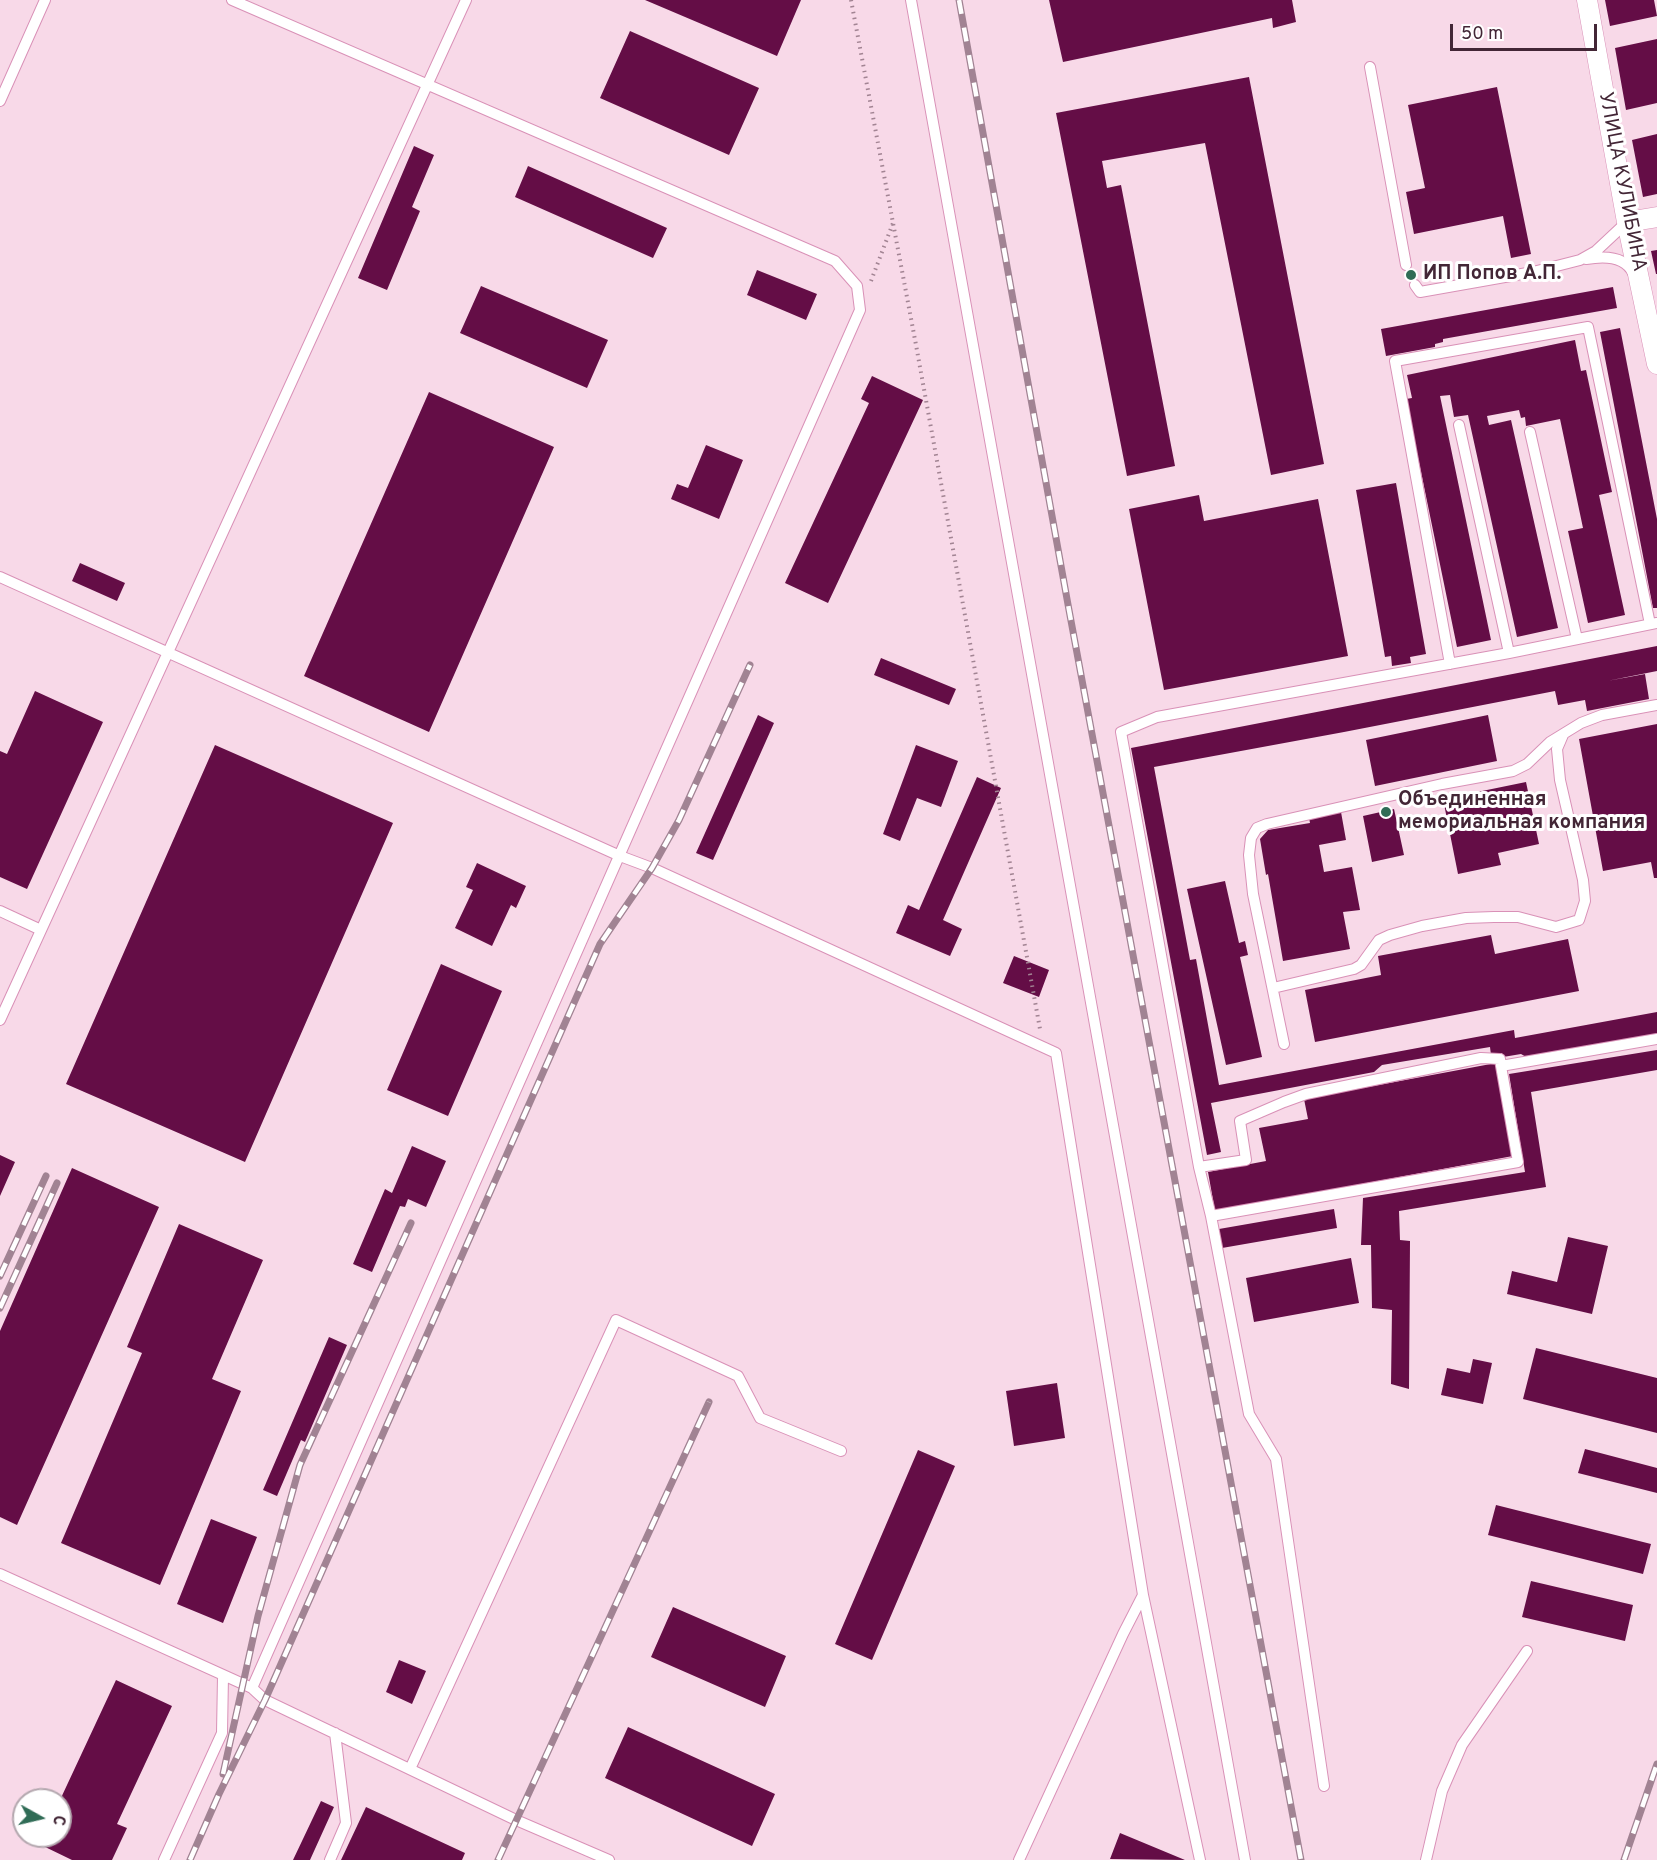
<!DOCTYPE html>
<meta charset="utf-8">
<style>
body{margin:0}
#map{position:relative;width:1657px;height:1860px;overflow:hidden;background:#f8d9e8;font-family:Overpass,sans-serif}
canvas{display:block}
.north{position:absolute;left:12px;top:1788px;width:60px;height:60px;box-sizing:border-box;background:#fff;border:2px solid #b4a8af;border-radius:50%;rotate:98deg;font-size:16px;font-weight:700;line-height:24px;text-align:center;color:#432636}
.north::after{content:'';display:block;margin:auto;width:21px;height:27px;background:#306c56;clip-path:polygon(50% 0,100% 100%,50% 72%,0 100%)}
.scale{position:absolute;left:1450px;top:24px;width:147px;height:27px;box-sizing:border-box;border:3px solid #432636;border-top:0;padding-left:8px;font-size:18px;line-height:21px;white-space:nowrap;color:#432636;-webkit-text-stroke:4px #fff;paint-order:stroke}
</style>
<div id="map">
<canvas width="1657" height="1860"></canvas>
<div class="north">С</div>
<div class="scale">50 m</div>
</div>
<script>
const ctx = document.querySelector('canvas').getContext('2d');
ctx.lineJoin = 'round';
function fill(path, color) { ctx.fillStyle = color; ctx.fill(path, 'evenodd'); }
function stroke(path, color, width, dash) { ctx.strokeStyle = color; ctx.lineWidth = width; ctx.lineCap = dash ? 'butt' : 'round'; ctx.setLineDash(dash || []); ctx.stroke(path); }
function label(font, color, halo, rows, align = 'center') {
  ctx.font = font + ' Overpass,sans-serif'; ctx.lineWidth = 6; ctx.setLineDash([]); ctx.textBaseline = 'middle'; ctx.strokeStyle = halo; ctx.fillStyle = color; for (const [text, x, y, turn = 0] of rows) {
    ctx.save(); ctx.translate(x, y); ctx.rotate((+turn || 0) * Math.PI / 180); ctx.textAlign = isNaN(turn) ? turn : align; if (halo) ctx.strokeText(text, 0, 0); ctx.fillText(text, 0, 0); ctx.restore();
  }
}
const building = new Path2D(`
 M645,0H801L777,56Z
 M1049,0H1292L1296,22L1273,28L1272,18L1063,62Z
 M1605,0H1654L1657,16L1610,26Z
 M630,31L759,88L729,155L600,98Z
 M1657,39V103L1626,110L1615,48Z
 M1249,77L1324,464L1271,475L1205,143L1102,161L1107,188L1121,185L1175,466L1127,476L1056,113Z
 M1497,87L1531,254L1511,258L1503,216L1414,234L1406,192L1425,188L1408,105Z
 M1657,134V194L1643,197L1632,140Z
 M414,146L434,155L412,207L420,211L387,290L358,278Z
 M528,166L667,228L653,258L515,197Z
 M1657,250V274H1656L1651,251Z
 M757,270L817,294L806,320L747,295Z
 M481,286L608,340L587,388L460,333Z
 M1613,287L1617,308L1443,339V342L1435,344V347L1386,356L1381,329Z
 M1620,328L1657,519V608H1653L1600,332Z
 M1575,340L1581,371L1586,370L1612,492L1599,495L1625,615L1588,623L1568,531L1583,528L1560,419L1526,426L1525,417L1521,418L1519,410L1487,416L1489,425L1511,420L1558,628L1517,637L1468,415L1454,417L1450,395L1440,396L1491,640L1457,647L1406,399L1412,398L1407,375Z
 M872,376L923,400L828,603L785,583L869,403L861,399Z
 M429,392L554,447L429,732L304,676Z
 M706,445L743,460L719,519L671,499L677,484L688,488Z
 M1396,483L1426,654L1410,657L1411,663L1392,666L1391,656L1385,657L1356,490Z
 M1199,495L1204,521L1318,499L1348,656L1164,690L1129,509Z
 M80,563L125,583L117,601L72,581Z
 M1657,646V671L1607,681L1645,674L1649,699L1587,711L1585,700L1558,705L1555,691L1344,732L1154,767L1190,960L1196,959L1219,1085L1514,1030L1515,1038L1657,1012V1034L1528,1058L1521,1054L1503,1057L1502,1053L1491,1055L1490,1047L1382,1065L1374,1072L1211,1103L1221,1152L1207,1155L1131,748Z
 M881,658L956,689L949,705L874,675Z
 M35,691L103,722L27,889L0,877V751L7,754Z
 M758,715L774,723L713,860L696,853Z
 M1488,715L1497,761L1375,786L1366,740Z
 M1657,724V878H1654L1651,862L1603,871L1579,739Z
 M215,745L393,823L245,1162L66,1084Z
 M916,745L958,761L941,807L917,798L900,841L883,834Z
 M977,777L1001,788L943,920L962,929L950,956L896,933L908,905L919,910Z
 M1526,782L1539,844L1498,853L1501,865L1458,874L1443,799Z
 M1394,809L1404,855L1372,862L1363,816Z
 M1341,812L1346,840L1319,845L1324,872L1352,867L1360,910L1343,912L1350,949L1283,961L1268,874L1266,875L1260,839L1268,830L1310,823L1309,818Z
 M477,863L526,886L516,908L511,905L492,946L455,928L473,890L466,887Z
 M1225,881L1239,943L1245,941L1248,955L1240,957L1262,1057L1226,1065L1187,889Z
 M1491,935L1495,954L1568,939L1579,991L1315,1042L1305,990L1381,975L1378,956Z
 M1014,956L1049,970L1039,997L1003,983Z
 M441,964L502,991L448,1116L387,1090Z
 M1657,1050V1070L1531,1092L1546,1187L1399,1211L1400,1240L1410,1241L1409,1389L1391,1384L1392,1310L1372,1308L1371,1245H1361L1363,1198L1525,1172L1509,1074Z
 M1496,1063L1513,1156L1215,1211L1208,1172L1266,1161L1259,1128L1308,1119L1304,1099Z
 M412,1146L446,1161L426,1207L408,1199L405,1207L400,1206L372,1272L353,1264L385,1189L392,1193Z
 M0,1155L15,1162L0,1196Z
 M72,1168L159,1207L17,1525L0,1517V1331Z
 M1334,1209L1337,1228L1222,1248L1219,1229Z
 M179,1224L263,1260L212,1379L241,1391L160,1585L61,1543L142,1353L127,1347Z
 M1568,1237L1608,1246L1592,1314L1507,1294L1512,1271L1557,1282Z
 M1351,1258L1359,1303L1254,1322L1246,1278Z
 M329,1337L347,1345L305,1442L301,1440L277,1496L263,1490Z
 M1536,1348L1657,1378V1433L1523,1399Z
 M1473,1359L1492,1363L1483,1404L1441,1395L1447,1368L1470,1373Z
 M1057,1383L1065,1438L1014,1446L1006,1391Z
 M1585,1449L1657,1468V1493L1578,1473Z
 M918,1450L955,1466L872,1660L835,1644Z
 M1496,1505L1651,1544L1643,1574L1488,1535Z
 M211,1519L257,1537L223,1623L177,1604Z
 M1531,1581L1633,1605L1625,1641L1522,1617Z
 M673,1607L786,1656L765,1707L651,1657Z
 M399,1660L426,1671L412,1704L386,1692Z
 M116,1680L172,1706L117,1824L127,1828L112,1860H72L39,1844L43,1836H60V1800Z
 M628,1727L775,1794L752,1846L605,1778Z
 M321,1801L334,1807L310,1860H293Z
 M366,1807L465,1853L462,1860H341Z
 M1120,1833L1185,1860L1110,1859Z`);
const path = new Path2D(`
 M851,0L916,345L1040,1029
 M871,281L893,223`);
const lane = new Path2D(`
 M232,0L835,261L857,286L860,310L252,1688
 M911,0L1245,1860
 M1370,67L1406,265
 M0,101L45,0
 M1586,259C1603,256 1625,256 1633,273
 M1415,285L1420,292L1533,272L1580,260L1596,251L1627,222
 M1459,425L1509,653
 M1530,432L1577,639
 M0,577L620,856L652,868L1056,1053L1143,1595L1123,1634L1019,1860
 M1450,664L1395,361L1588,327L1650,624
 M0,911L41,930
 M1273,988L1354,969L1361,965L1379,940L1390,935L1422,926L1466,918L1494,917H1518L1556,927L1579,920L1585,901L1583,880L1560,780L1557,749L1563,735
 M0,1020L466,0
 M1284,1044L1253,894L1249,855L1251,838L1257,828L1267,824L1442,784L1513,771L1527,764L1550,742L1581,723L1602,715L1657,705
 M1199,1167L1246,1160L1240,1121L1284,1102L1306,1094L1481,1058L1500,1059L1501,1066L1657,1039
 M1211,1216L1518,1162L1501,1066
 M0,1574L252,1688L265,1700L516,1820L609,1860
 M1143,1595L1200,1860
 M410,1769L616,1320L738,1376L760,1418L841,1451
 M1324,1786L1276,1459L1249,1414L1211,1216L1199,1167L1121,732L1157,717L1509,653L1657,623
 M164,1860L222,1733L223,1676
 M330,1860L346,1823L335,1733
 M1426,1860L1442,1791L1462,1745L1527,1651`);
const street = new Path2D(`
 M1587,0L1627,222L1657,364
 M1627,222L1657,217`);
const rail = new Path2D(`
 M959,0L1069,610L1301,1860
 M0,1276L46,1176
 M0,1308L57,1183
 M223,1774L258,1616L300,1465L411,1223
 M190,1860L219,1794L265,1700L600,944L652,868L679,820L750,665
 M498,1860L709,1402
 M1624,1860L1657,1764`);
const markers = [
 [1411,275,6,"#306c56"],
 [1386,812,6,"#306c56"]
];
const streetNames = [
 ["УЛИЦА КУЛИБИНА",1621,182,79]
];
const poiNames = [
 ["ИП Попов А.П.",1423,275],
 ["Объединенная",1398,801],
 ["мемориальная компания",1398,824]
];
fill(building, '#640d46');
stroke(lane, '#d991b7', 12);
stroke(street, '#d991b7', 21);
stroke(path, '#a28493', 4, [1.5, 4.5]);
stroke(lane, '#fff', 10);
stroke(street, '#fff', 20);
stroke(rail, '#a18393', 7);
stroke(rail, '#fff', 4.5, [14]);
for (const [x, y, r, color] of markers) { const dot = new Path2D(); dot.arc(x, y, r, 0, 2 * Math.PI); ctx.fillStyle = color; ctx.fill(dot); stroke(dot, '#fff', 2); }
label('20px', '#432636', '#fff', streetNames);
label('bold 20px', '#432636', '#fff', poiNames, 'left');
</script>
